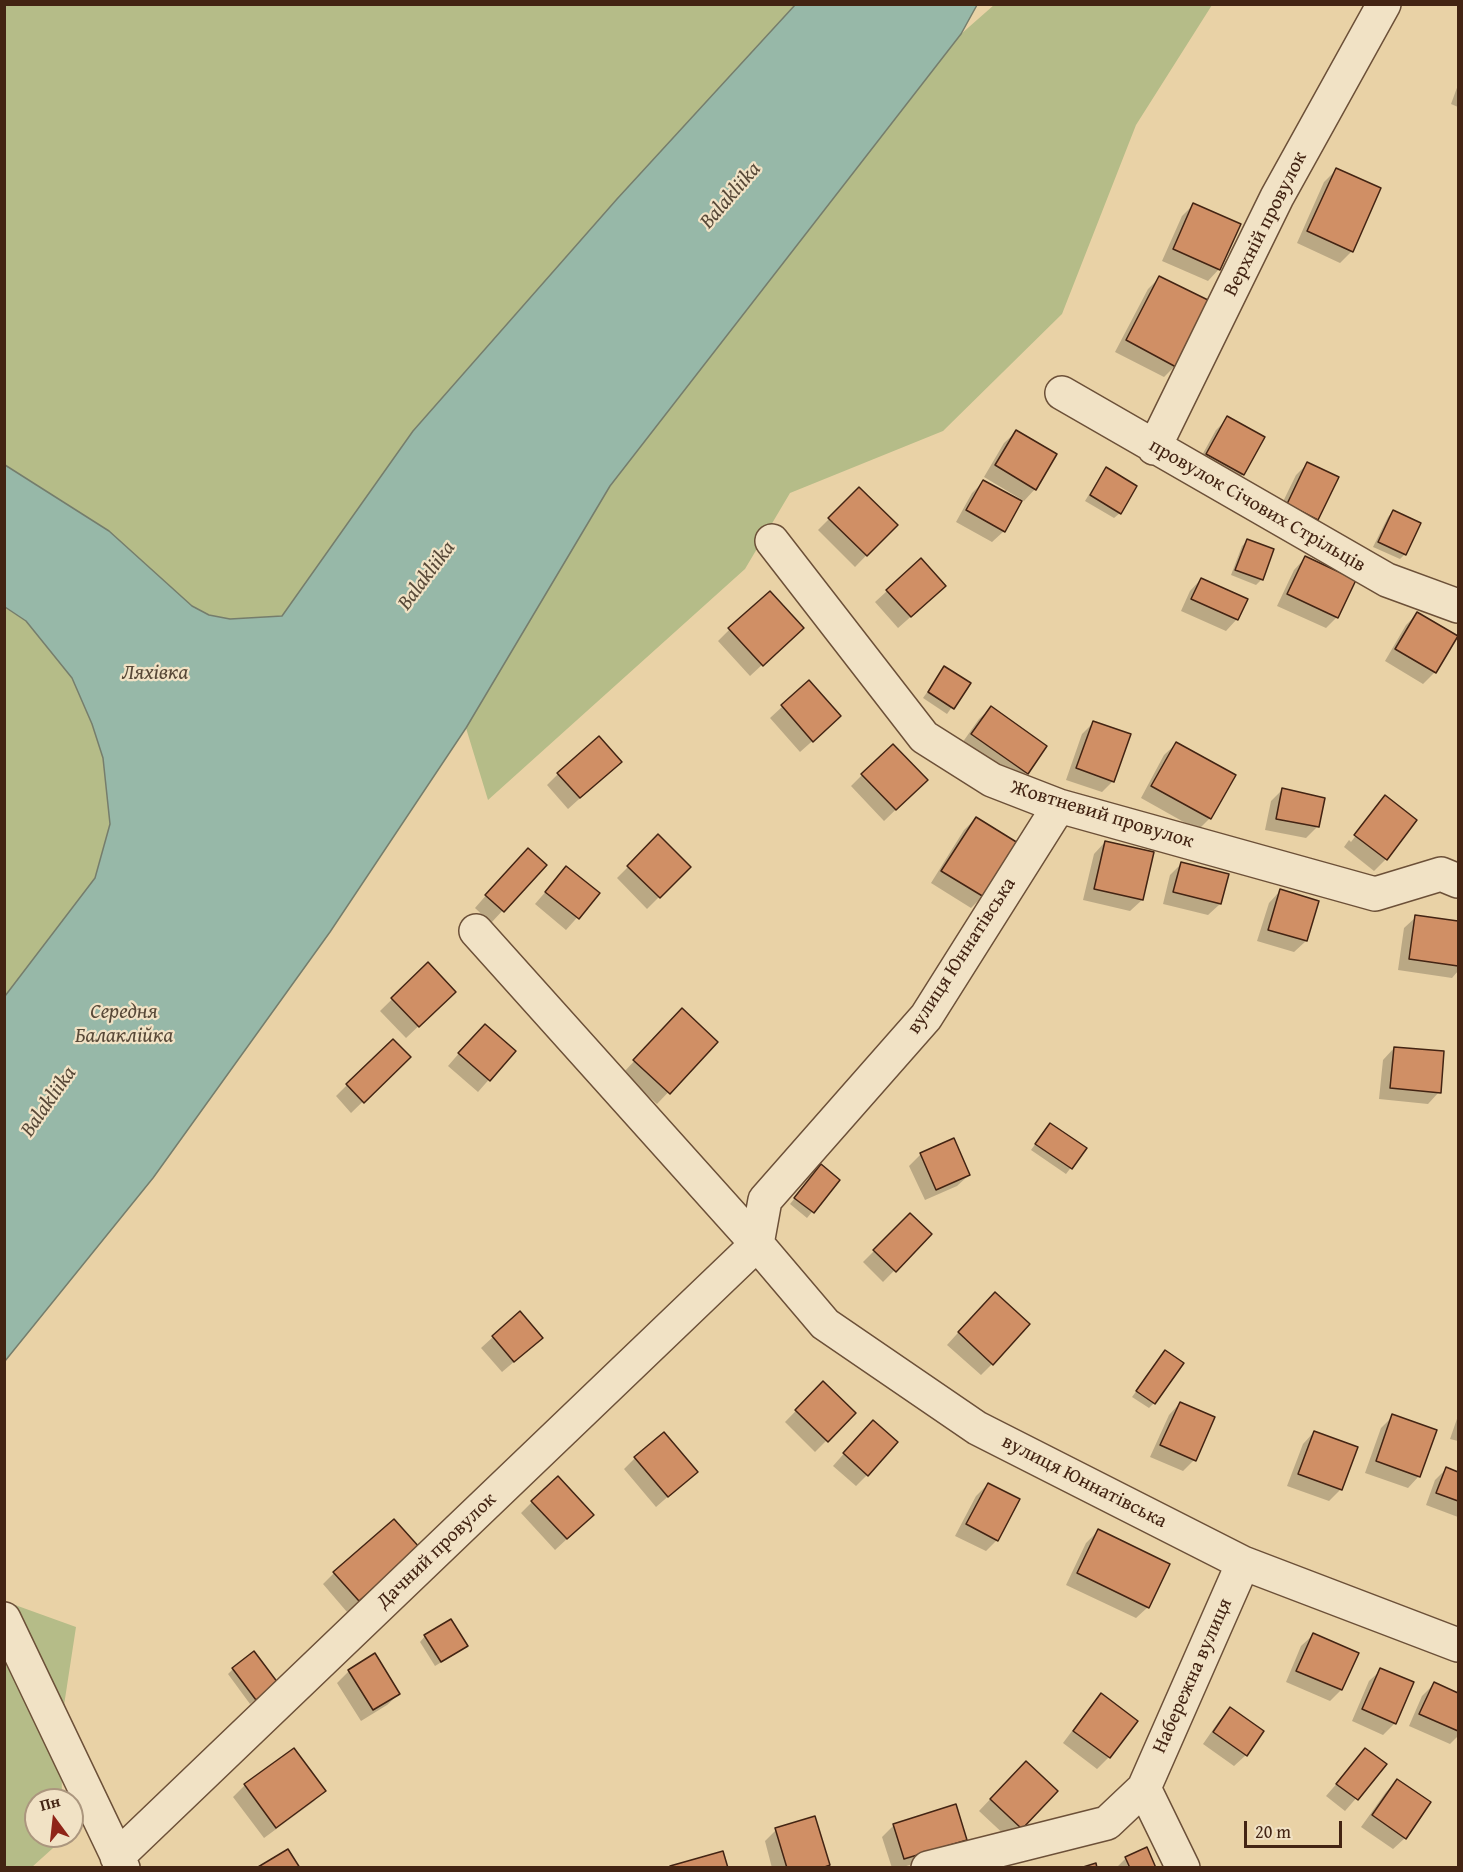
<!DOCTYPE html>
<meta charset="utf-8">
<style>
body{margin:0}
#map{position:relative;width:1463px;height:1872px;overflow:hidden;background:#e9d2a6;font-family:"Gentium Book Plus",serif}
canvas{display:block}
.frame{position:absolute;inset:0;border:6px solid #432413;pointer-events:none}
.north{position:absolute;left:24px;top:1788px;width:60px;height:60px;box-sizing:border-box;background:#f1e2c5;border:2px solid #ab967e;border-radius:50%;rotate:345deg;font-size:16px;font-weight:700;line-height:24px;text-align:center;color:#432413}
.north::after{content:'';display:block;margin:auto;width:21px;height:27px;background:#8f2418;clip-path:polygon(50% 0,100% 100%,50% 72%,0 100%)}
.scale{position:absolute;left:1244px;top:1821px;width:98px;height:27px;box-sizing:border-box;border:3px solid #432413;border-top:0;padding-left:8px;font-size:18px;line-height:21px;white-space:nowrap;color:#432413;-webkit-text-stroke:4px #f1e2c5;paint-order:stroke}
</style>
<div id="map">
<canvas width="1463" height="1872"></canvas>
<div class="frame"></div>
<div class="north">Пн</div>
<div class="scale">20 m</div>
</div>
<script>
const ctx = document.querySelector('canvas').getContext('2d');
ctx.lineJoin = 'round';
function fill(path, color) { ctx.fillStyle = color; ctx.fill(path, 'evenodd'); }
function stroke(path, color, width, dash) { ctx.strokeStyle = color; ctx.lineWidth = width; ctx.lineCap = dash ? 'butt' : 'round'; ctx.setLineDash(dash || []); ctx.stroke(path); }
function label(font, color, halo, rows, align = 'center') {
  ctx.font = font + ' "Gentium Book Plus",serif'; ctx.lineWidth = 4.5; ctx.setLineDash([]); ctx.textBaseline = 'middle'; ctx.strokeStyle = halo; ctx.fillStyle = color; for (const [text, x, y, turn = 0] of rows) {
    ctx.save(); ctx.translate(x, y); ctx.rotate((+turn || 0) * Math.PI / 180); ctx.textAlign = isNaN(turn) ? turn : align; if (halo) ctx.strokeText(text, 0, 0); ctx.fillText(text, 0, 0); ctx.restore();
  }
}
const green = new Path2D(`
 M4,5H795L617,199L413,431L282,616L230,619L209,615L192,606L109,531L5,465Z
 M994,5H1212L1136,125L1062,314L943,431L790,493L745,569L488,800L466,728L610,486L961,34Z
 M5,607L26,621L72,678L92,724L103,758L110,824L95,878L5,996Z
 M4,1601L76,1627L61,1725L62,1800H36V1836H63V1839L32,1867H5Z`);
const water = new Path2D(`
 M795,5H977L961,34L610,486L466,728L330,932L153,1178L5,1361V996L95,878L110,824L103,758L92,724L72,678L26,621L5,607V465L109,531L192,606L209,615L230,619L282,616L413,431L617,199Z`);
const shadow = new Path2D(`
 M1458,85V107L1451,104Z
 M1336,170L1352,251L1340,263L1297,243L1324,182Z
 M1194,204L1219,269L1208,281L1162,261L1182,216Z
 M1160,277L1175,366L1164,377L1115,352L1148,289Z
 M1228,418L1243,474L1232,486L1196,466L1216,430Z
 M1016,432L1035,489L1024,501L984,477L1004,443Z
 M1307,464L1317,519L1306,530L1276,516L1296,475Z
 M1106,469L1120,513L1114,518L1085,501L1101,475Z
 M983,482L1004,531L992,542L956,522L972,493Z
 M859,489L896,525L855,567L818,530Z
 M1393,511L1405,554L1400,559L1373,547L1388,517Z
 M1247,541L1262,579L1256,585L1231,575L1242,546Z
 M1305,558L1337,617L1326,628L1277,606L1294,570Z
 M1201,579L1237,619L1226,631L1181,611L1190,591Z
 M887,591L933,597L898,628L875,602Z
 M1417,614L1435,672L1423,684L1385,661L1406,625Z
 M729,630L790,639L750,676L718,641Z
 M945,667L969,683L947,714L923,698Z
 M809,682L827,728L800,752L770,718Z
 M991,708L1026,773L1015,784L960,746L979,719Z
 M1094,722L1113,781L1102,792L1066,780L1082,734Z
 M1176,744L1210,818L1198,830L1141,798L1164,755Z
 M608,773L568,809L547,785L558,774Z
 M862,775L914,792L884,821L851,786Z
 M1282,790L1323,799L1317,827L1306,838L1265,830L1271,801Z
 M1385,797L1415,821L1386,859L1374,871L1344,847L1349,840L1351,842L1377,807H1375Z
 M976,818L1016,844L982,897L971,908L931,883L964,830Z
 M658,837L689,867L647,909L617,878Z
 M1105,842L1142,900L1130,911L1083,900L1094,854Z
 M516,861L545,865L491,923L475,908Z
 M1182,863L1220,904L1208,915L1163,904L1170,875Z
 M566,868L598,894L566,930L535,904Z
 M1280,891L1306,941L1294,952L1257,941L1269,903Z
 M1416,917L1458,923V971L1452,978L1398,970L1404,928Z
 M428,964L443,1003L406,1038L380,1011Z
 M671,1022L716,1042L657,1104L623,1073Z
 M473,1037L514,1051L478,1092L448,1066Z
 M1394,1048L1439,1092L1428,1104L1379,1099L1383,1060Z
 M409,1057L351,1113L336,1096L347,1085Z
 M1045,1130L1085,1149L1066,1174L1031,1150Z
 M921,1154L969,1175L957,1186L925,1200L909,1166Z
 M816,1172L838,1180L807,1218L790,1204Z
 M910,1215L930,1234L883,1282L863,1262Z
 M983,1305L992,1364L981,1375L947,1345Z
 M493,1337L529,1349L502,1372L481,1348Z
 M1165,1352L1154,1403L1149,1408L1132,1397Z
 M823,1383L854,1413L815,1452L785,1422Z
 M1180,1403L1194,1460L1183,1471L1150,1457L1169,1415Z
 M1393,1416L1419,1476L1408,1488L1365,1473L1381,1428Z
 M1458,1416V1441L1450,1439Z
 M1314,1432L1341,1489L1329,1501L1287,1486L1303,1444Z
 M862,1433L867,1475L856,1486L833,1466Z
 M635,1458L696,1472L656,1507L624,1469Z
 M1446,1469L1458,1473V1517L1426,1505L1435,1480Z
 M988,1484L997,1540L986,1551L955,1536L976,1496Z
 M532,1502L581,1526L555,1550L521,1513Z
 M1098,1531L1148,1607L1136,1618L1066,1585L1086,1543Z
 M407,1559L347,1612L323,1584L334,1573Z
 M1313,1635L1341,1690L1330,1701L1286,1682L1301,1646Z
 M425,1636L466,1646L460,1651L435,1666L420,1642Z
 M375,1655L399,1694L387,1705L361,1721L337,1683L349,1671Z
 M233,1669L270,1688L250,1704L228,1674Z
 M1381,1670L1395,1723L1383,1735L1352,1721L1369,1681Z
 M1434,1684L1458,1695V1736L1450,1744L1409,1726L1422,1696Z
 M1101,1695L1136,1721L1109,1757L1097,1769L1063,1743L1090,1707Z
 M1230,1709L1246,1755L1234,1766L1203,1744L1219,1721Z
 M1366,1750L1385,1765L1345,1811L1326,1796Z
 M1014,1774L1056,1791L1009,1839L979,1811Z
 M1397,1781L1405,1838L1393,1849L1361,1827L1386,1792Z
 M245,1785L324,1791L313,1802L264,1838L233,1797Z
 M955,1806L965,1839L954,1851L900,1868H892L882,1837L893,1826Z
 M776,1830L828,1865L825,1868H772L765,1841Z
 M1126,1858L1155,1868H1116Z`);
const building = new Path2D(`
 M1336,168L1381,188L1353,252L1307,231Z
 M1193,203L1241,224L1220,270L1173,249Z
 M1159,276L1210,301L1176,367L1126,340Z
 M1227,416L1265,437L1244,475L1206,454Z
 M1016,430L1057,454L1036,490L995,465Z
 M1307,462L1339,477L1318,520L1287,504Z
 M1106,467L1137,486L1121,514L1090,495Z
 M983,480L1022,501L1005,532L966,510Z
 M859,487L898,525L867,556L828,518Z
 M1393,510L1421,523L1406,555L1378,542Z
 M1247,539L1274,549L1263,580L1235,570Z
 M1305,556L1356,580L1338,618L1287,594Z
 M921,558L946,586L911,617L886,590Z
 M1201,578L1248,599L1238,620L1191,599Z
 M770,591L804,628L763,666L728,628Z
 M1417,612L1458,636L1436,673L1395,649Z
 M944,666L971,683L954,709L928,692Z
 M809,680L841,716L813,742L781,705Z
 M991,706L1047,746L1028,774L971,734Z
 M1093,721L1131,734L1114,782L1076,768Z
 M599,736L622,762L580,798L557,773Z
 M1176,742L1236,775L1211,819L1151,786Z
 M893,744L928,780L896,810L861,774Z
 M1282,788L1325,798L1319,827L1276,819Z
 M1385,795L1417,820L1387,860L1354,835Z
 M976,817L1018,843L984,897L941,871Z
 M658,834L691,867L660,898L627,866Z
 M1105,841L1154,852L1143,900L1094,889Z
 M528,848L547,865L504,912L485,895Z
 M1181,862L1229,874L1221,904L1173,892Z
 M566,866L600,893L579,919L545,892Z
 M1280,889L1319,901L1307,941L1268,930Z
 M1415,915L1458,921V966L1409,959Z
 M428,962L456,992L419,1027L391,998Z
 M682,1008L718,1042L670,1094L633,1060Z
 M485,1024L516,1051L490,1081L458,1053Z
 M393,1039L411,1057L364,1103L346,1084Z
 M1394,1047L1444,1051L1441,1093L1390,1088Z
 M1050,1123L1087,1148L1072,1169L1035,1144Z
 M954,1138L970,1175L936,1190L920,1153Z
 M821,1164L840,1180L814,1213L794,1198Z
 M910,1213L932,1234L896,1272L873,1250Z
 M995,1292L1030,1324L993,1365L958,1332Z
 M520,1311L543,1338L514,1362L492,1336Z
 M1165,1350L1184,1363L1155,1404L1136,1391Z
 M823,1381L856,1413L828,1442L795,1410Z
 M1180,1402L1215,1417L1196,1461L1160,1445Z
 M1392,1414L1437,1430L1420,1477L1376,1461Z
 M873,1420L898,1442L868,1476L843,1453Z
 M1314,1431L1358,1447L1342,1490L1298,1474Z
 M664,1432L698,1472L668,1497L634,1457Z
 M1446,1467L1458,1472V1501L1436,1493Z
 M558,1476L594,1515L567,1539L531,1501Z
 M988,1483L1020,1499L998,1541L966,1524Z
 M394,1519L420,1548L359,1601L333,1572Z
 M1098,1529L1170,1564L1149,1608L1077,1573Z
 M451,1619L468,1646L441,1662L424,1635Z
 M1313,1633L1359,1653L1342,1690L1296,1671Z
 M254,1651L278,1683L256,1700L232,1668Z
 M375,1653L400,1694L373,1710L348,1670Z
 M1380,1668L1414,1682L1396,1724L1362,1709Z
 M1434,1682L1458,1693V1731L1419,1714Z
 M1101,1693L1138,1721L1110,1758L1073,1731Z
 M1230,1707L1264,1731L1247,1756L1213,1732Z
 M294,1748L326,1791L276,1828L244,1784Z
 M1365,1748L1387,1764L1358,1800L1336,1784Z
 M1026,1761L1058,1791L1022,1829L990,1799Z
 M1397,1779L1431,1802L1406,1839L1372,1815Z
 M956,1804L967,1840L904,1859L893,1824Z
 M815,1816L830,1865L822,1868H787L775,1828Z
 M1147,1847L1156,1868H1130L1125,1857Z
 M288,1849L300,1868L258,1867Z
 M723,1851L728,1868H670V1866Z
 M1096,1863L1097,1868H1080Z`);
const street = new Path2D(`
 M1062,393L1387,580L1458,606
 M1154,448L1277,197L1384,4
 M772,541L924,737L992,780L1059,806L1375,894L1441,874L1458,881
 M476,931L757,1244L825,1324L977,1428L1243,1563L1458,1645
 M757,1244L765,1200L926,1017L1059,806
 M4,1619L123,1868
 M1144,1788L1183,1868
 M117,1857L757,1244
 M928,1868L1107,1823L1144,1788L1243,1563`);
const streetNames = [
 ["Верхній провулок",1266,224,-63],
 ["провулок Січових Стрільців",1257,506,30],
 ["Жовтневий провулок",1102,815,17],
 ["вулиця Юннатівська",962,956,-57],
 ["вулиця Юннатівська",1084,1482,27],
 ["Дачний провулок",437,1551,-44],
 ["Набережна вулиця",1193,1676,-66]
];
const waterNames = [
 ["Balakliika",731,196,-49],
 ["Balakliika",427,576,-53],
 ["Ляхівка",155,674],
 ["Середня",124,1013],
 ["Балаклійка",124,1037],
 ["Balakliika",49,1102,-55]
];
fill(green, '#b5bc88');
fill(water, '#97b8a8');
stroke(water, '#757d6c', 1.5);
fill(shadow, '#0003');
fill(building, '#d08f65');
stroke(building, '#432413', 1.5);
stroke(street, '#6c5038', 36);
stroke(street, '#f1e2c5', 33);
label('20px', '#432413', '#f1e2c5', streetNames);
label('italic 21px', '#584938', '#f1e2c5', waterNames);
</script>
